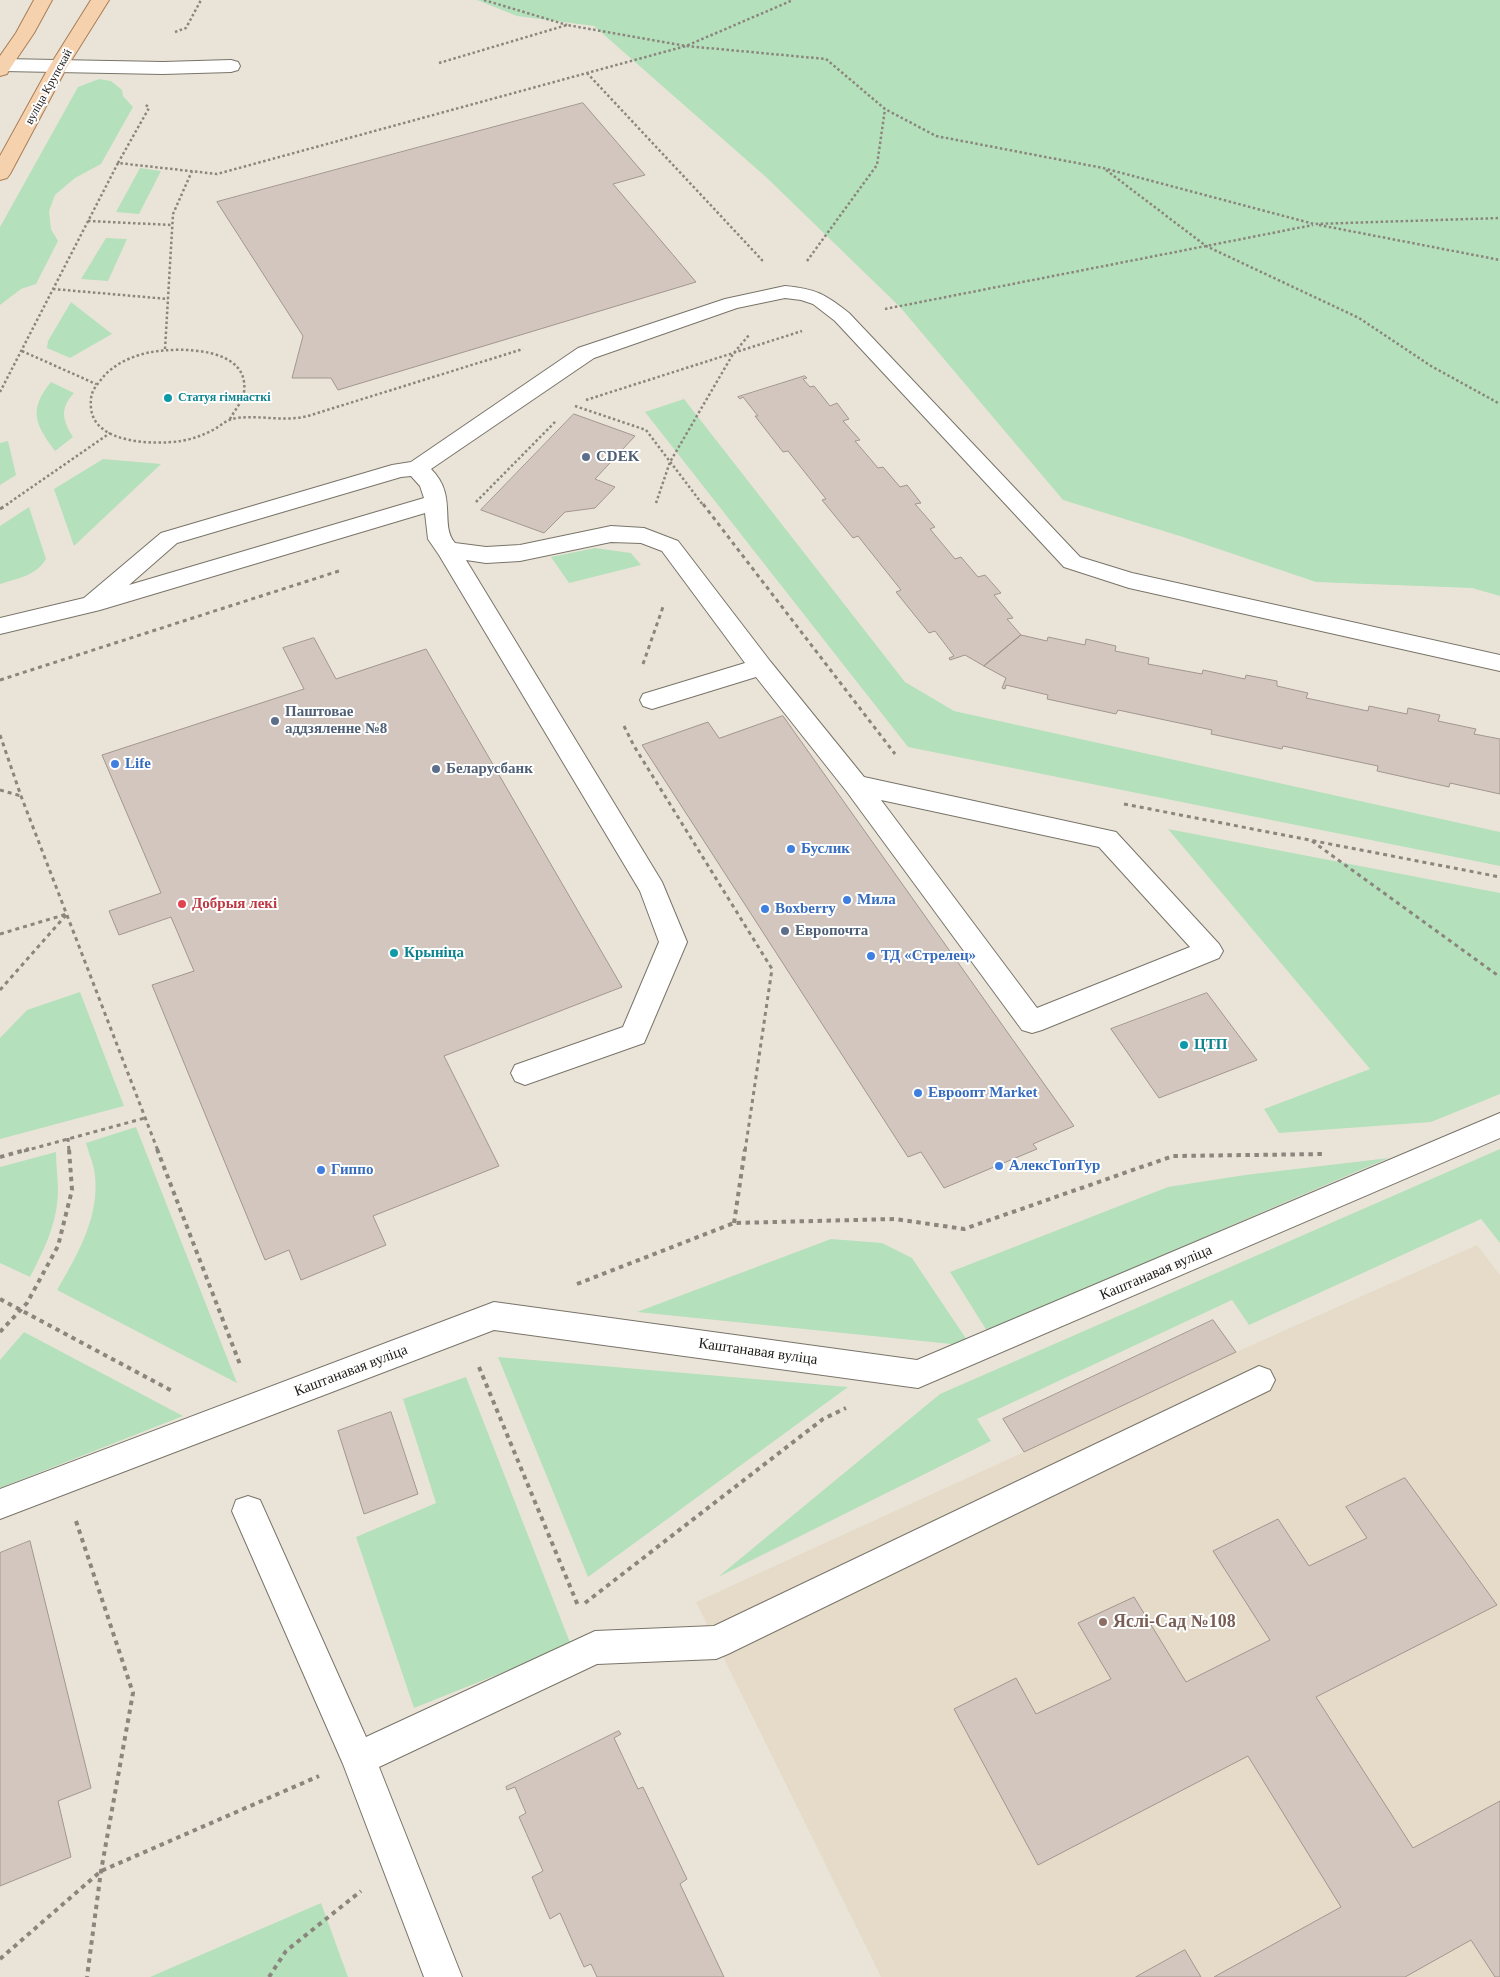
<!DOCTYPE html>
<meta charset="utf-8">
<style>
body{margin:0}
canvas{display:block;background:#eae4d8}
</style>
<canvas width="1500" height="1977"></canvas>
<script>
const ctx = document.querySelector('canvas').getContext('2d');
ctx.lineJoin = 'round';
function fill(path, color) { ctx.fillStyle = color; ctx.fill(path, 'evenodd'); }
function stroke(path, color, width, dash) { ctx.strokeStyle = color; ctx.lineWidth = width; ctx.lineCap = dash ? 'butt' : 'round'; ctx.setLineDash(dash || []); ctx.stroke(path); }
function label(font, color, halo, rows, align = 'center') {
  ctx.font = font + ' Georgia,serif'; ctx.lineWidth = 4; ctx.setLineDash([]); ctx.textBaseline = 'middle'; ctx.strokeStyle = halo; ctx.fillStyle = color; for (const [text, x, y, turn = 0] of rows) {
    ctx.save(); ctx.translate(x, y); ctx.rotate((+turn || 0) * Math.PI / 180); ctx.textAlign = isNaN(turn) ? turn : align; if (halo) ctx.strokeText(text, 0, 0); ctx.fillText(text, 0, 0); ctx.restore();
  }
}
const built = new Path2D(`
 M1477,1245L1500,1275V1977H881L696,1602L1024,1452L1236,1352Z`);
const green = new Path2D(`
 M477,0H1500V596L1472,588L1316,582L1183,537L1063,500L900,307L766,177L594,26L517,16Z
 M99,79L111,81L122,90L123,96L133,107L101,164L75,178L55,195L49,211L51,229L58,241L36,284L21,289L0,305V227L78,87Z
 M140,168L161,171L139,214L116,212Z
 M106,238L127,239L108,281L81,279Z
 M71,302L112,334L70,358L47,348L48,341Z
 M51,382L74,393C60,408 62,420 73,437L55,451C35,424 28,410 51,382Z
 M684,399L905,682L954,711L1500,832V866L908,747L645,412Z
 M8,441L16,475L0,485V443Z
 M103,459L161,464L74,546L54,489Z
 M29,507L46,559C36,576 18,578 0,584V526Z
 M595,548L631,553L641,565L569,583L551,557Z
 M1168,829L1500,893V1094L1431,1122L1279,1133L1264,1109L1370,1069Z
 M80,992L124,1106L0,1139V1038L27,1010Z
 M136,1127L237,1383L57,1290C78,1254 102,1213 94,1169C92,1160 88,1151 86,1143Z
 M1500,1149V1243L1481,1219L1249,1325L1232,1300L977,1419L991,1441L718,1577L940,1394Z
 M56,1152C56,1165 58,1179 58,1192C57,1224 44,1250 30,1277L0,1263V1167Z
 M1389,1158C1255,1214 1122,1274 987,1331L950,1272L1168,1187L1245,1175Z
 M831,1239L882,1243L912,1258L971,1346L637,1312Z
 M24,1332L183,1416L0,1488V1360Z
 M498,1357L848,1387L588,1577Z
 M466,1377L571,1645L414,1708L356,1537L436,1503L403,1399Z
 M321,1903L348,1977H150Z`);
const building = new Path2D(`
 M583,103L645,175L613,184L696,282L338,390L331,378H292L303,336L217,202Z
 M805,376L807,378L803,379L810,387L814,386L830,406L837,403L849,419L843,421L860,440L855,441L878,468L883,467L900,487L907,485L921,503L915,504L935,527L930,529L955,559L961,557L978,577L985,575L1001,593L994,595L1013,618L1007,619L1021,635L984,666L965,655L950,660L949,658L954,656L935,631L929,633L896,592L901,590L858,536L853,538L822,500L826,499L788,451L783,452L755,416H758L743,397L740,399L738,397Z
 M574,414L635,436L595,479L615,487L595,508L565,512L544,533L481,510Z
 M1021,635L1047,641L1048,637L1085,645L1086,639L1116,646L1115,651L1149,658L1148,664L1202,674L1203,670L1245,679L1246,675L1277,681V686L1308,693L1306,698L1368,711L1369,706L1407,714L1408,708L1440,715L1438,721L1476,729L1474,734L1500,739V794L1450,783L1449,787L1377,771L1378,766L1283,746L1282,749L1211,734L1212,730L1118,710L1116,714L1047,699L1048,695L1006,685L1005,689L1002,688L1006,678L984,666Z
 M314,638L336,679L426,649L622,987L444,1056L499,1166L373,1216L386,1245L301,1280L289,1250L265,1260L152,985L194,971L171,917L119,935L109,911L161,893L102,755L304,689L283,648Z
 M783,716L1074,1126L1033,1144L1037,1149L944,1188L921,1152L908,1157L642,745L708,722L719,738Z
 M1207,993L1257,1060L1159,1098L1111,1029Z
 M1213,1320L1236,1352L1024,1452L1003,1419Z
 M391,1412L418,1494L364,1514L338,1431Z
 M1405,1478L1497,1605L1316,1697L1413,1848L1500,1801V1977H1495L1471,1940L1405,1977H1214L1341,1907L1248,1756L1038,1865L954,1709L1016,1678L1036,1714L1111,1679L1078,1623L1134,1597L1186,1682L1270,1640L1213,1551L1278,1519L1309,1566L1367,1538L1346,1507Z
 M30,1541L91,1788L58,1801L71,1857L0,1886V1553Z
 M619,1731L621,1734L614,1738L638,1789L643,1787L687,1879L680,1884L724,1977H597L591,1964L584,1967L560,1913L550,1919L532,1877L543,1871L519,1817L526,1813L515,1787L507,1790L506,1787Z
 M1185,1950L1201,1977H1136Z`);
const pathFar2 = new Path2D(`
 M484,0L567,25
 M175,32L186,28L201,0
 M439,63L567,25L686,46L826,59L885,109L936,136L1103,168L1314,224L1500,218
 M587,73L762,260L760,262
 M118,163L149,108L145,104
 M1106,170L1206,246L1359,318L1431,366L1500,404
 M88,221L172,225
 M1319,225L1500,260
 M807,261L877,165L885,109
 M53,289L168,299
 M885,309L1313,225
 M165,349L173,214L192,171
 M22,351L96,384
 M0,392L118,163L217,174L686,46L793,0
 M586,400L802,331
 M575,406L646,430L703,505
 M230,419C234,411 243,401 244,392C250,347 181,347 152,352C133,355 111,365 100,381C92,390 90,396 91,408C94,444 155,445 181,441C193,439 203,435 213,430C222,425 227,419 237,418C261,415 284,422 308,416L523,349
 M476,502L556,421
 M656,503L670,462L733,354L749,335
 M6,505L110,433`);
const pathFar1 = new Path2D(`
 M703,504L895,754
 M0,509L8,504
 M643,664L664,604
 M0,680L342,570
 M624,726L634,746L772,969L745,1151
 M0,735L21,796L158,1151
 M0,790L21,796
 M1124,804L1500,877
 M1312,841L1500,977
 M0,934L67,914
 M0,990L67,914
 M68,1138L69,1151
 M24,1151L145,1118`);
const path = new Path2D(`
 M157,1149L241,1367
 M0,1157L29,1149
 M734,1223L745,1149
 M577,1284L734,1223L895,1219L964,1229L1173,1156L1326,1154
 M0,1299L174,1392
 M0,1332L27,1303L58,1246L72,1190L69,1149
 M479,1367L579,1608
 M76,1521L133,1693L101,1871L87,1977
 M585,1603L823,1419L846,1408
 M0,1959L101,1871L319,1776
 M269,1977L286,1951L361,1891`);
const minor = new Path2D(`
 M3,59L163,62L231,60L238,62L240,66L238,70L231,72L163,74L3,71L0,70V60Z
 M785,286C816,289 825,294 849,313L1080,557L1132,573L1500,655V671L1129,588L1064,567L835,321L813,304L801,300L785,298L737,308L594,358L431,469C458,495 439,525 455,543L486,547L520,545L611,526L644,528L678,541L770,661L864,777L1116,832L1219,944L1223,951L1219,958L1042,1030L1032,1033L1022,1030L847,792L756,677L652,709L643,706L640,700L643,694L745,663L662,551L641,543L611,542L520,561L486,563L466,560L662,882L687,942L644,1043L525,1085L515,1081L511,1073L515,1065L623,1027L659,942L640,891L439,555L428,539L425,513L100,610L0,634V618L84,598L161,533L392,465L411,462L578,348L725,299ZM411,476L420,486L424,498L129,585L177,543L401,477ZM881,800L1099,847L1190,947L1037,1008Z
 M1500,1113V1138L918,1388L494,1330L0,1519V1489L494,1302L917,1360Z
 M1259,1366L1270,1370L1275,1380L1270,1390L728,1654L716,1659L597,1664L379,1767L462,1977H424L343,1764L232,1511L236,1500L248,1496L260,1500L366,1737L595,1631L714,1626Z`);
const major = new Path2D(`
 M34,0H52L34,33L9,70L7,74L0,76V56L16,33Z
 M91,0H109L67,67L10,174L7,178L0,180V156L49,67Z`);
const markers = [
 [168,398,5,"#0f9aa8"],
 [586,457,5,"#5c6f8a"],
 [275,721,5,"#5c6f8a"],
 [115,764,5,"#3f7fe0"],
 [436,769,5,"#5c6f8a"],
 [791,849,5,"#3f7fe0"],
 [847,900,5,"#3f7fe0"],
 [182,904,5,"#e0444e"],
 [765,909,5,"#3f7fe0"],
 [785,931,5,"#5c6f8a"],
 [394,953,5,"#0f9aa8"],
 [871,956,5,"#3f7fe0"],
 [1184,1045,5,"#0f9aa8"],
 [918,1093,5,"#3f7fe0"],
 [999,1166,5,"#3f7fe0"],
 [321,1170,5,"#3f7fe0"],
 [1103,1622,5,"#8d6e63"]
];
const farStreetnames = [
 ["вуліца Крупскай",49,87,-61]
];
const farCulturenames = [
 ["Статуя гімнасткі",178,398]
];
const serviceNames = [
 ["CDEK",596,457],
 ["Паштовае",285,712],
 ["аддзяленне №8",285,729],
 ["Беларусбанк",446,769],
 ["Европочта",795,931]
];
const shopNames = [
 ["Life",125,764],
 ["Буслик",801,849],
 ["Мила",857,900],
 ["Boxberry",775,909],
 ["ТД «Стрелец»",881,956],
 ["Евроопт Market",928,1093],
 ["АлексТопТур",1009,1166],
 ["Гиппо",331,1170]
];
const healthNames = [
 ["Добрыя лекі",192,904]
];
const cultureNames = [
 ["Крыніца",404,953],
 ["ЦТП",1194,1045]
];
const streetNames = [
 ["Каштанавая вуліца",1156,1273,-23],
 ["Каштанавая вуліца",758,1352,8],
 ["Каштанавая вуліца",351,1371,-21]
];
const nearEducationnames = [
 ["Яслі-Сад №108",1113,1622]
];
fill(built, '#e5dbc8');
fill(green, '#b5e0bc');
fill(building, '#d3c6bf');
stroke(building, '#a2968f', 1);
stroke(minor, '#797469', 2);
stroke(major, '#a77e56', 2);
stroke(pathFar2, '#8a867d', 2.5, [2.5, 2.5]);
stroke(pathFar1, '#8a867d', 3, [4, 4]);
stroke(path, '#8a867d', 4, [4.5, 4.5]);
fill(minor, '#fff');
fill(major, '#f6d1ae');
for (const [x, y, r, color] of markers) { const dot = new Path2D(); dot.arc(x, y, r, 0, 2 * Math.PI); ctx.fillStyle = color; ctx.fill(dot); stroke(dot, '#fff', 2); }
label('12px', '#1f1c18', '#fff', farStreetnames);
label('bold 12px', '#0d838f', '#fff', farCulturenames, 'left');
label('bold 15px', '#4e5e75', '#fff', serviceNames, 'left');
label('bold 15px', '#366cbe', '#fff', shopNames, 'left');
label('bold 15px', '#be3a42', '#fff', healthNames, 'left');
label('bold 15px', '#0d838f', '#fff', cultureNames, 'left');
label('15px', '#1f1c18', '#fff', streetNames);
label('bold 18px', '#785e54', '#fff', nearEducationnames, 'left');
</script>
